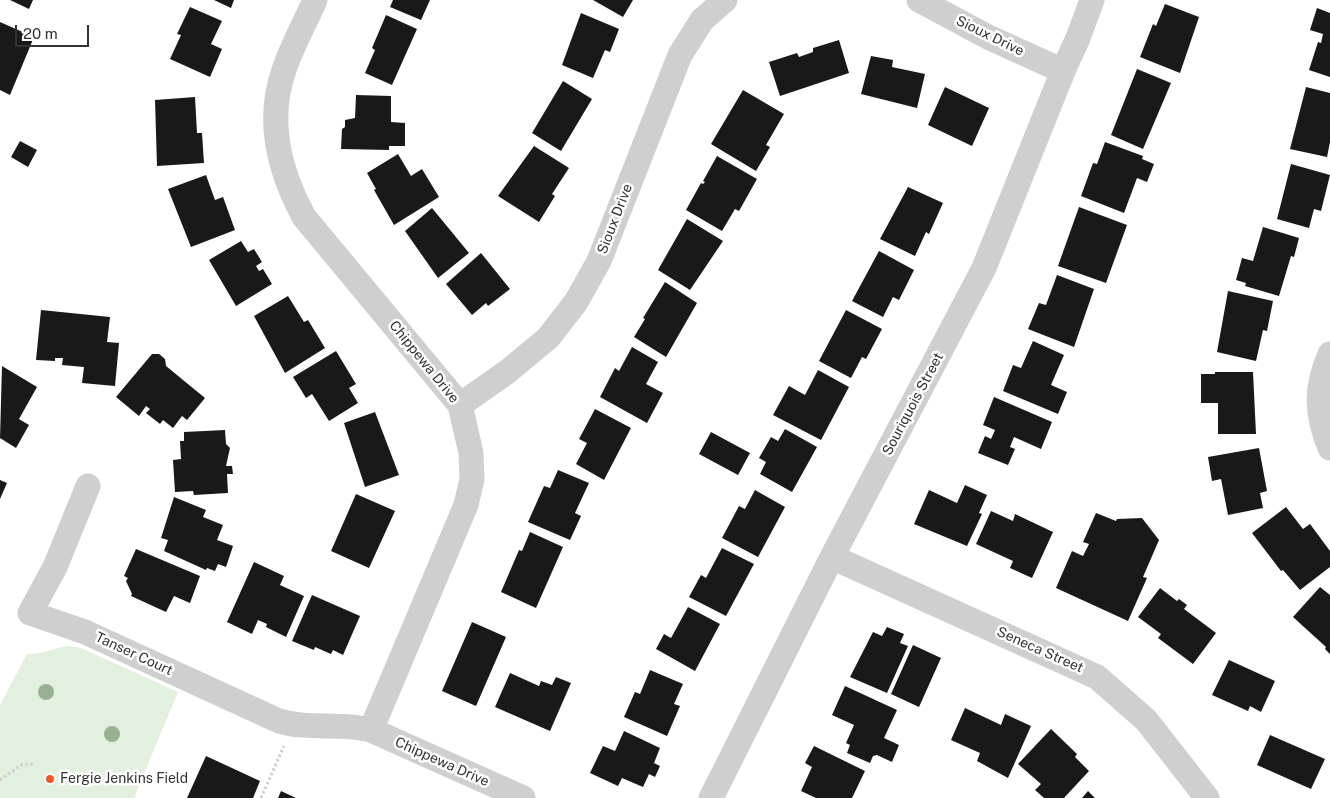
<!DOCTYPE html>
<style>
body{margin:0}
#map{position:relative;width:1330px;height:798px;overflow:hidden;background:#fff;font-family:"Public Sans",sans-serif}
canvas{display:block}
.scale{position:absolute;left:15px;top:25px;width:74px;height:22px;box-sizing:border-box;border:2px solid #323232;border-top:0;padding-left:6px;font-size:15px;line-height:18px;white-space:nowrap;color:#323232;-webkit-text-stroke:4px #fff;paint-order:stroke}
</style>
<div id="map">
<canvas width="1330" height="798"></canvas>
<div class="scale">20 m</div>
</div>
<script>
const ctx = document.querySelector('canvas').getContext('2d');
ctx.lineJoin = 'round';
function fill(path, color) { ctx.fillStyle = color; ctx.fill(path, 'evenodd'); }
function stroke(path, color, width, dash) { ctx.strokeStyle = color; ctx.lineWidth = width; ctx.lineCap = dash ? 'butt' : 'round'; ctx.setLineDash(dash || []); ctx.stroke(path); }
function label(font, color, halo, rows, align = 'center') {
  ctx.font = font + ' "Public Sans",sans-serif'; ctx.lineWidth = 5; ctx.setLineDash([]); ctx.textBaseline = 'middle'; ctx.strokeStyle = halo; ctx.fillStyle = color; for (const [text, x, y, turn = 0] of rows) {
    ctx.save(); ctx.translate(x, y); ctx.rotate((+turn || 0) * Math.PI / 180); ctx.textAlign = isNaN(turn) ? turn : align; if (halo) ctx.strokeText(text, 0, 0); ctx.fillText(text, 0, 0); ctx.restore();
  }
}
const green = new Path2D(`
 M69,646L81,648L178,692L135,795L136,798H0V705L27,654C43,655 54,647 69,646Z`);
const building = new Path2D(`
 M10,0H33L29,9Z
 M214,0H234L231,8Z
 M393,0H430L421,20L390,7Z
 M593,0H633L623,17Z
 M1165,4L1199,17L1180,73L1140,57L1153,24L1156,26Z
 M190,7L222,21L211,44L222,49L210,77L170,59L181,35L177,34Z
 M1317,8L1330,13V77L1309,70L1318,42L1321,43L1323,34L1310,30Z
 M581,13L619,29L610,52L605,50L593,78L562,65Z
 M386,15L417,29L392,85L365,73L375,50L372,48Z
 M0,22L34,37L10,95L0,90Z
 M839,40L849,73L780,96L769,62L797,53L799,57L813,52V48Z
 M871,56L893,60L892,67L925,74L917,108L861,94Z
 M1137,69L1171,83L1143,149L1111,135Z
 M563,81L592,99L561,151L532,133Z
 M945,87L989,108L972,146L928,125Z
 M1306,87L1330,93V142L1327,157L1290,149Z
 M743,90L784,114L766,145L770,147L756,171L711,144Z
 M356,95L391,96V122L405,123V146H389V150L341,149L342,129L345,127V120L355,118Z
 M195,97L197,133H202L204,163L157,166L155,100Z
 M20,141L37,150L28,167L11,157Z
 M1105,142L1143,156L1142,159L1154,164L1147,182L1137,178L1124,213L1081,196L1093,163L1097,164Z
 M534,146L569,168L552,194L555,196L539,222L498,196Z
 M398,154L411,176L422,169L439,197L394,225L374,190L376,189L367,173Z
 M717,156L757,179L739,211L735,209L722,231L686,210L701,183L703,184L705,182L703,181Z
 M1291,164L1330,175L1321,211L1314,209L1309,228L1277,219Z
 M206,175L215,200L223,197L235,230L191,247L168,189Z
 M908,187L943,203L929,234L926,232L915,256L880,239Z
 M1079,207L1127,225L1106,283L1058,266Z
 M432,208L469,253L438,278L405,231Z
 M687,219L723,241L690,290L658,270Z
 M1263,227L1299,238L1294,257L1291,256L1279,296L1245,286L1246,283L1236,280L1242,258L1253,261Z
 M241,241L248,252L254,249L262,262L256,266L259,271L263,269L272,284L236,306L209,260Z
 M879,251L914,270L899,300L893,297L883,317L852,301Z
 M481,253L510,289L488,306L486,303L472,315L446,284Z
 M1057,275L1094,289L1074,347L1028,329L1039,303L1046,305Z
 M665,282L697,303L666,357L634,337L645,319L643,318Z
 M1228,291L1273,301L1267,331L1263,330L1256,361L1217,352Z
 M288,296L304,322L308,320L325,348L285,373L254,316Z
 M41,310L110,317L107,342L119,343L115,386L82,383L84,367L62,365L63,358H55V361L36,360Z
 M846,310L882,329L866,359L862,357L851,378L819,361Z
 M1033,341L1064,355L1051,385L1067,392L1058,414L1003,391L1013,365L1021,368Z
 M632,347L658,362L646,384L663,393L647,423L600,397L615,368L619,371Z
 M336,351L356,384L349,388L358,403L329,421L312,394L306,398L293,377Z
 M152,354H159L165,359L166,366L205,398L187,420L182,416L173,428L163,420L160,424L146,413L150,409L146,406L139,416L116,397Z
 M2,366L37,387L19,419L29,425L16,448L0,438Z
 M818,370L849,387L821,440L773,415L789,386L805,395Z
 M1215,372H1253L1256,434H1218V403H1201V374H1215Z
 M994,397L1052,422L1041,449L1014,437L1010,447L1015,449L1008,465L978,453L985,436L991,439L995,430L983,425Z
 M595,409L631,428L604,480L576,464L587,443L579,439Z
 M375,412L399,475L365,487L344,423Z
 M785,429L817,447L792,492L760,474L766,462L759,458L771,437L778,441Z
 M225,430L226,444L230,448L226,466H232L233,474H227L228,493L194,495L193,491L175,492L173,460L181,459L180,441H184V432Z
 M711,432L750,453L738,475L699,454Z
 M1259,448L1267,491L1260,493L1263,508L1228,515L1221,479L1212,481L1208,457Z
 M558,470L589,483L575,513L581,516L570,540L528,522L544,486L550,488Z
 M0,480L7,483L0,499Z
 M965,485L987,495L979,513L982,514L967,546L914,524L929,490L957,503Z
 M755,490L785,507L758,557L722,538L739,506L745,509Z
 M356,494L395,511L369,568L331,551Z
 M174,497L206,510L203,517L223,525L217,540L233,546L226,567L218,564L215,571L207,568L206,570L164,551L168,540L161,538Z
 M1286,507L1303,529L1310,524L1330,551V567L1300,590L1283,570L1281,571L1252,533Z
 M991,511L1013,521L1015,514L1053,532L1032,578L1010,568L1013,561L976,544Z
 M1096,513L1116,521L1117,519L1142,518L1159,540L1143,577L1147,578L1128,621L1056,588L1072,551L1083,556L1089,544L1083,542Z
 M530,532L563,547L536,608L501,592L519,550L522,551Z
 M722,548L754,564L726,616L689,597L701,575L706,578Z
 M136,549L200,576L190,603L174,596L166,612L131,596L132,594L126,581L128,578L124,576Z
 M254,562L284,576L280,585L304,596L286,637L266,627L267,624L258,620L252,634L227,622Z
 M1320,587L1330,595V654L1325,649L1326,647L1293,617Z
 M1160,588L1177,601L1179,599L1187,605L1184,609L1216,633L1193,664L1158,638L1161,634L1138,617Z
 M312,595L360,616L343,655L333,650L331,654L315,647L314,650L292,641Z
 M688,607L720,624L695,671L656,649L664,634L671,638Z
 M472,622L506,637L476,706L442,691Z
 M887,627L904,634L900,643L908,646L887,693L850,677L873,632L882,636Z
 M913,645L941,658L919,707L891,694Z
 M1229,660L1275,681L1261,712L1250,706L1248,711L1212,695Z
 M650,670L683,684L674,704L680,706L667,736L624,717L635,692L640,694Z
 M510,673L539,686L541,681L552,685L556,677L571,683L550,731L495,707Z
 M845,686L897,710L884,738L899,745L892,762L877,755L873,756L870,763L847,753L850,745L846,743L854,725L832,715Z
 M965,708L1001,725L1005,714L1031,726L1008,778L977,761L980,753L951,740Z
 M1051,729L1077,754L1075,757L1089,771L1064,798H1044L1035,790L1041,784L1018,764Z
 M624,731L660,748L654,763L660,766L655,777L649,774L643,787L622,778L618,786L590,773L603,746L615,751Z
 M1270,735L1325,759L1311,789L1257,765Z
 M814,746L865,771L852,798H816L801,791L812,767L805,763Z
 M206,756L260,781L253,798H187Z
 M281,791L296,798H278Z
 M1088,791L1095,798H1082Z`);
const path = new Path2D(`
 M0,780L21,765L34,764
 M261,798L284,746`);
const street = new Path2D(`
 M315,0C305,23 292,46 284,70C266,121 279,171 304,217L460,405L471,453L472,479L466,505L371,730
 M919,0L988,37L1063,71
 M1330,354C1315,388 1316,414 1330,448
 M460,405L507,372L548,338L576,302L599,261L680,55L702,20L725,0
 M88,486L55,567L30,613L85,632L279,721C309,730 341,722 371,730L523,798
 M832,557L1097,677L1146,720L1207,798
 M711,798L832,557L984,268L1063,71L1078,38L1092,0`);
const trees = [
 [46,692],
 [112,734]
];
const markers = [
 [50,779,5,"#f45528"]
];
const streetNames = [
 ["Sioux Drive",990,36,26],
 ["Sioux Drive",615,219,-69],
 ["Chippewa Drive",424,362,51],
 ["Souriquois Street",913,404,-62],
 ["Seneca Street",1040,650,24],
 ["Tanser Court",134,654,25],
 ["Chippewa Drive",442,762,24]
];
const poiNames = [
 ["Fergie Jenkins Field",60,779]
];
fill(green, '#e3efdf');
fill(building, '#191919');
stroke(path, '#cfcfcf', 3, [2.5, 2.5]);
stroke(street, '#cfcfcf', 25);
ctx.fillStyle = '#98b193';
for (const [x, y] of trees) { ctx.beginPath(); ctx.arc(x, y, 8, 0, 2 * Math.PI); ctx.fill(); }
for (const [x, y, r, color] of markers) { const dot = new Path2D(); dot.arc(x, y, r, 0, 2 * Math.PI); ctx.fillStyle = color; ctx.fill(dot); stroke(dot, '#fff', 2); }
label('14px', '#323232', '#fff', streetNames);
label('14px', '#323232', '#fff', poiNames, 'left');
</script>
